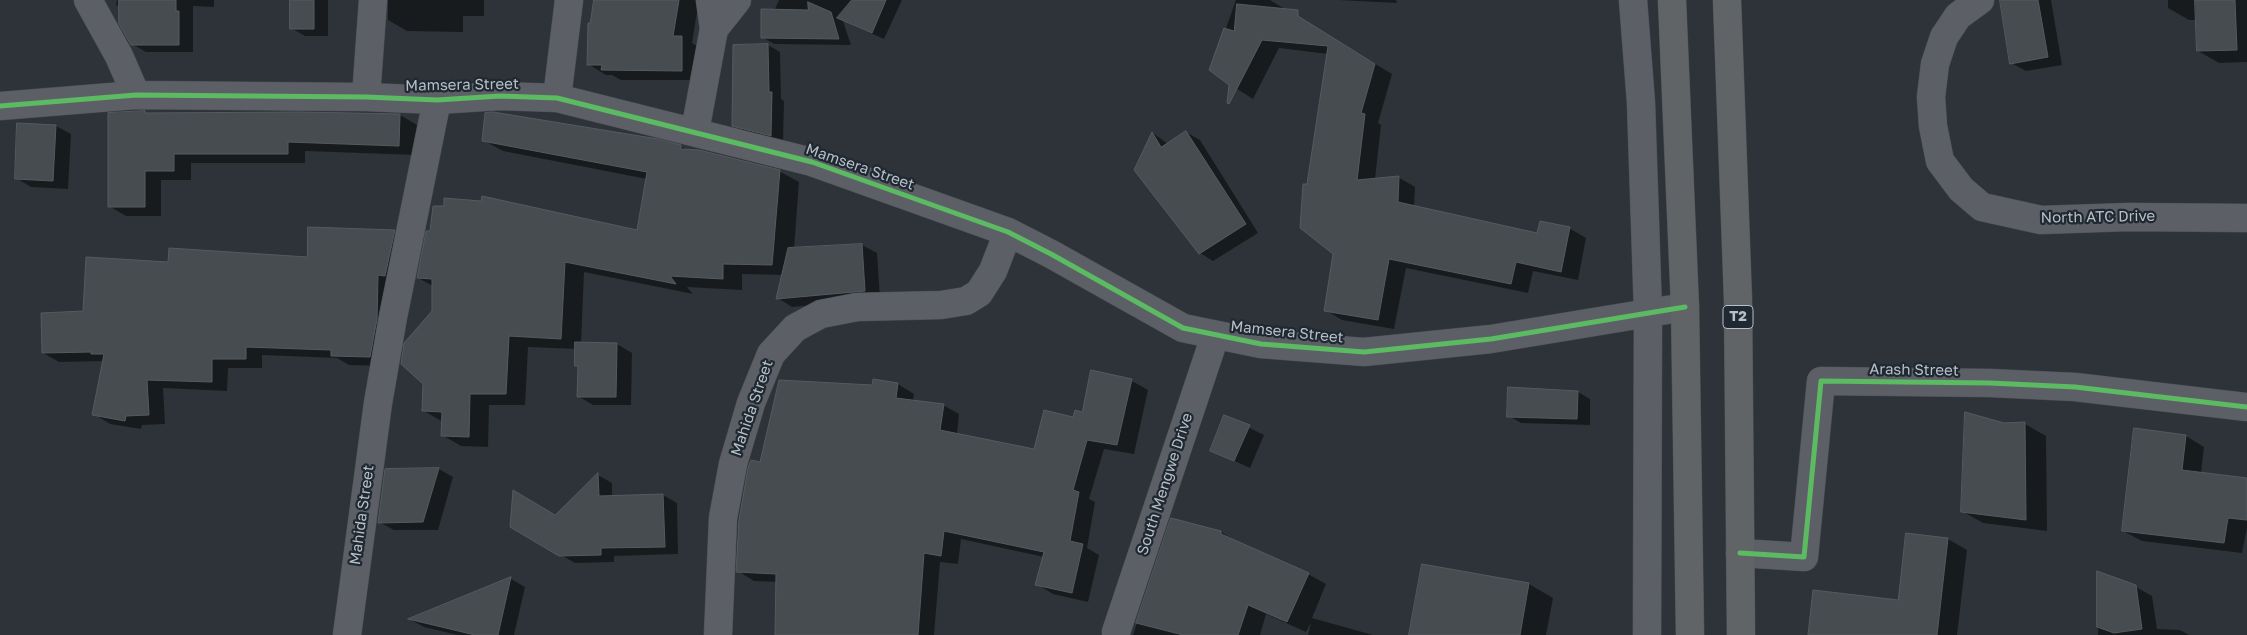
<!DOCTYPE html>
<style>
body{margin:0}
canvas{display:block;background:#2d3338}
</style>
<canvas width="2247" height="635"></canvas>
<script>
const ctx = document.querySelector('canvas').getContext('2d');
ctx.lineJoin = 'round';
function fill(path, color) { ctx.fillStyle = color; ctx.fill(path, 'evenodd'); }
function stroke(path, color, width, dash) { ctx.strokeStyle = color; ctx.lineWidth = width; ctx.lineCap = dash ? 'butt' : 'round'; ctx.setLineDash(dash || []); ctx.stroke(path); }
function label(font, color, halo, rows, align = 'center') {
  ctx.font = font + ' "Golos Text",sans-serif'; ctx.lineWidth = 4.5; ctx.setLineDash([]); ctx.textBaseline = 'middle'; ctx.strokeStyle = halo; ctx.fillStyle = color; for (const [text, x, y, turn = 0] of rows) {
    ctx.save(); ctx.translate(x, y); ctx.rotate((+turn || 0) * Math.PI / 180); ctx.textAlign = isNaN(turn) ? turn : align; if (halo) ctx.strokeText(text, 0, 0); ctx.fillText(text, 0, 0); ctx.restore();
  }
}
const shadow = new Path2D(`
 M117,0H214V7L193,6V52H146L132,44L120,7L116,5Z
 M291,0H328V36H305L291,28Z
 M388,0H484V16H463V32L407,31L388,20Z
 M595,0H699L692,43L700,48V80H621L612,75H606L588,64Z
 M779,0H902L884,39L843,21L851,45L774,44L762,37Z
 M1236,0H1270L1392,74L1378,123L1381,125L1375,179L1398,177L1415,187L1414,207L1538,234L1569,228L1586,238L1578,280L1533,271L1528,293L1406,268L1394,329L1342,320L1325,310L1334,254L1308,185L1328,54L1279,48L1253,99L1237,89L1211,70Z
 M1338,0H1396L1397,3Z
 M2005,0H2051L2062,65L2026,71L2011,63Z
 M2168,0H2247V62L2219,63L2198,51L2197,20H2189L2168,8Z
 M768,45L780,52L781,99L784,101L783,142L746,132L733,125Z
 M144,112L148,114L400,115L417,125L416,155L305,151V163H191V180H161V216H126L109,206Z
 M18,124L56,126L71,134L68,189L31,187L16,178Z
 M1186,132L1200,140L1258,233L1213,261L1200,253L1153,133L1168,144Z
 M483,140L680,146L687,150L779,171L799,182L794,249L862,245L877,253L880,299L792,307L778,298L783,275L742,274V290L687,287L693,294L584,272L581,343L617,344L632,353L631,405H593L578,396L579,367L577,365V349L528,347L525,405H489L488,447L461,446L442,435L443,422L424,411L433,311V286L418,278L431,232H638L647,179L503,151Z
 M394,231L410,240L386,366L349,365L337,358L262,355V368H228L227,391L163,388L165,424L142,425L141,429L110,424L94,414L104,361L59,362L43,353L84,312L169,263L308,258Z
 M1132,381L1148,390L1134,454L1104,449L1089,499L1095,502L1087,548L1099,555L1088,602L1053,594L1037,584L1044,557L961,539L958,564L940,562L934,635H776L778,582L754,581L738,571L761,463L873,386L898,384L914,394L913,401L943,405L959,414L957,434L1035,450L1074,419Z
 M1578,392L1590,399V425L1521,423L1509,416Z
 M1225,416L1264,435L1250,468L1211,450Z
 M2004,424H2025L2046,436L2047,531L1983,523L1962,511Z
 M2186,436L2204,447L2201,473L2247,479V528L2242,553L2142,541L2123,531Z
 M439,469L453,477L438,530H394L379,522L386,470Z
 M598,475L612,483V497L663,495L677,503L678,554L614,556V562L575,563L512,527L556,516Z
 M1171,519L1221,532L1239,543L1308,574L1326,584L1312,618L1373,635H1308L1311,623L1306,632L1266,614L1260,635H1133Z
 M1907,534L1948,539L1967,550L1957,635H1809L1900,602Z
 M2099,573L2136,587L2152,596L2157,629L2180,630L2189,635H2098Z
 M511,579L525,587L514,635H458L424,627L411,620Z
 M1529,584L1553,598L1546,635H1411Z`);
const building = new Path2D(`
 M119,0H176V11H179V45H131L119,24Z
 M290,0H314V29H290Z
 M594,0H679L673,36H682V71L601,70L602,65H587L588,23H590Z
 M852,0H886L872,33L837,18Z
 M2000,0H2038L2048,57L2010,64Z
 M2195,0H2235L2237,50L2197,51Z
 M808,2L831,12L839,39L761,38V9L808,10Z
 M1237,4L1298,10V16L1375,64L1361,113L1365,114L1357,180L1399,176L1398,202L1537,233L1540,221L1570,227L1561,272L1516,262L1511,284L1389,259L1378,320L1324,311L1333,254L1300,228L1303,184H1307L1328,46L1262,40L1229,104L1227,103L1229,85L1209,70L1224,28L1234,31Z
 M768,44L769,92H772L771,136L732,126L733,45Z
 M145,111V113L301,112L400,114L399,146L288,142V154H174V171H145V207H108V113Z
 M493,112L658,139L681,145V149L699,150L780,170L772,265L723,264V279L670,276L676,284L565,262L561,339L509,336L506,394H470L469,437L441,436L442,412L422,411L423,384L401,364L404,343L432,311V279L417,278L426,231H430L433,206H444V198L481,201L482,196L637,230L647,172L482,141L485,113Z
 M17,123L56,125L53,181L15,179Z
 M1186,131L1246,224L1199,254L1134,170L1152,132L1161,147Z
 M308,227L395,230L385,276L378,275L377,319L370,357L331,356V350L246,347V359H212V382L147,380L149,415L126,416L125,421L92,415L104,354H91V352L42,353L41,313L83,311L86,257L168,262L169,248L307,257Z
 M862,244L865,291L776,299L788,248Z
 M575,342L617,343L616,397H577L578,366H575Z
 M1091,370L1132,379L1117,445L1087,440L1073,490L1079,492L1070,541L1083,544L1072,593L1035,585L1044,552L944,531L941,556L924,553L918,635H775L776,574L736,572L739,520L748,468L751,460L760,462L779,380L872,385L873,379L898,383L896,398L944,404L940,430L1034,449L1044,410L1073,417L1075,410L1082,412Z
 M1508,387L1578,391L1577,419L1507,417Z
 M1965,412L2004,423L2025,422L2026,520L1961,512Z
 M1224,415L1250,425L1234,461L1210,451Z
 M2134,428L2186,435L2182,470L2247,478V520L2228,518L2224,543L2122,531Z
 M439,468L423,522L378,523L385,469Z
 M598,473L599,496L663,494L665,547L601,548V555L559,556L510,527L513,490L555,515Z
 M1171,518L1221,531V534L1309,573L1287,622L1248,605L1238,635H1183L1136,623Z
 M1906,533L1948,538L1937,635H1808L1813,590L1898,600Z
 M1422,564L1529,583L1520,635H1409Z
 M2097,571L2136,585L2142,629L2114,633L2097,627Z
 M511,577L498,635H475L408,619Z`);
const minor = new Path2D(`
 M88,0L119,56L136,95
 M1633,0L1641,103L1648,313L1647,635
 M1980,0L1958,16L1944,37L1935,64L1931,97L1933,126L1940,161L1961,189L1982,207L2041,220L2129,217L2247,218
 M714,29L737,0
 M366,97L373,0
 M557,98L569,0
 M0,106L136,95L366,97L437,100L500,96L557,98L812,162L1008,232L1051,254L1183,328L1261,344L1364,352L1491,339L1685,307
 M695,131L714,29L710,0
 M1740,553L1804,557L1821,381L1990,383L2075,387L2247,407
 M1116,632L1215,336
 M347,635L378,403L393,317L437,100
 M718,635L723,518L733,464L751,403L771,354L795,328L821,314L857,307L941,305L966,301L979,293L993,271L1008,232`);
const highway = new Path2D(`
 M1672,0L1685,307L1690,635
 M1727,0L1738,300L1741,635`);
const cycleway = new Path2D(`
 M0,106L136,95L366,97L437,100L500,96L557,98L812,162L1008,232L1051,254L1183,328L1261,344L1364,352L1491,339L1685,307
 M1740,553L1804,557L1821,381L1990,383L2075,387L2247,407`);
const shields = [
 [1738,317,30]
];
const shieldNames = [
 ["T2",1738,317]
];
const streetNames = [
 ["Mamsera Street",462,85,-1],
 ["Mamsera Street",860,167,19],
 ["North ATC Drive",2098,217,-1],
 ["Mamsera Street",1287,332,6],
 ["Arash Street",1914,370,1],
 ["Mahida Street",752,408,-71],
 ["South Mengwe Drive",1165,484,-72],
 ["Mahida Street",362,515,-82]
];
fill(shadow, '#0007');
fill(building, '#474c51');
stroke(building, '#545a5f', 1);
stroke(minor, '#4a4f53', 29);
stroke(highway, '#494f53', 29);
stroke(minor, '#5c6066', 28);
stroke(highway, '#616466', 28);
stroke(cycleway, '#5cba63', 5);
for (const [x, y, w] of shields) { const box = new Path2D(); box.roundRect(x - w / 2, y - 11.5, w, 23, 4); ctx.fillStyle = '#202932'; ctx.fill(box); stroke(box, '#b7bfc8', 1); }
label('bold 14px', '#b7bfc8', null, shieldNames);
label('15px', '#b7bfc8', '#202932', streetNames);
</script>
